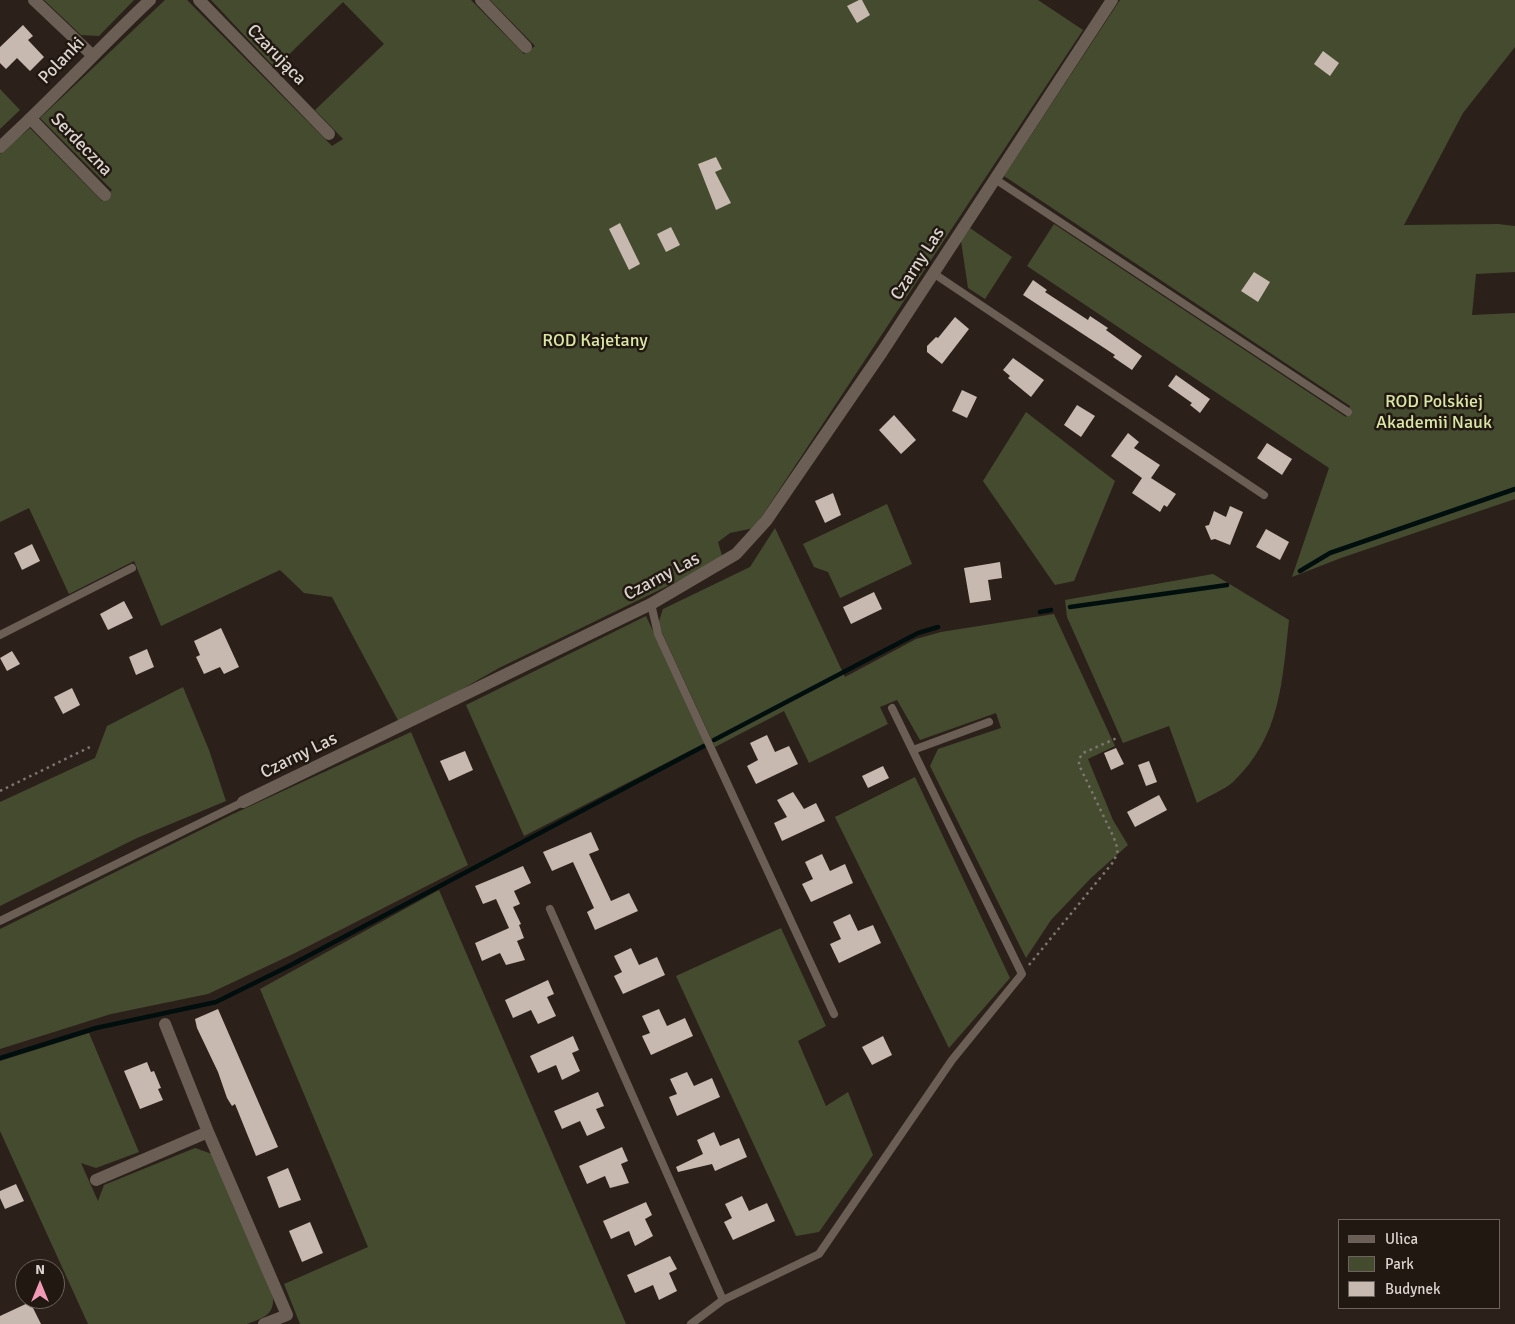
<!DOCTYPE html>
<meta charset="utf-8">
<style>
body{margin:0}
#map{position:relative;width:1515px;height:1324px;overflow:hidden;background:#2b211a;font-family:Signika,sans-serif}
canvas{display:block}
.legend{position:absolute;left:1338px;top:1219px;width:162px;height:90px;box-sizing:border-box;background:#211811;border:1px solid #6b635d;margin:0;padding:6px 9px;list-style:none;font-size:15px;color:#dbd4cf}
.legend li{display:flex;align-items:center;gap:10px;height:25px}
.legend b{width:25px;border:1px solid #6b635d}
.north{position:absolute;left:15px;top:1259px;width:50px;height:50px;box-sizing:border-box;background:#211811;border:1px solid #6b635d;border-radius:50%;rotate:0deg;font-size:14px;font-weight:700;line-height:20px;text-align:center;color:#dbd4cf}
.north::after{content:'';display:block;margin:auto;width:18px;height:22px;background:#f09ab6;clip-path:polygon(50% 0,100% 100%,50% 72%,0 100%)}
</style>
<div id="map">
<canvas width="1515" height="1324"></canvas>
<ul class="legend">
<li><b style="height:6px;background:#6a5e55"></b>Ulica</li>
<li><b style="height:14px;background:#454b2f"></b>Park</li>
<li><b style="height:14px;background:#c7b9b0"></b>Budynek</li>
</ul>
<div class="north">N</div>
</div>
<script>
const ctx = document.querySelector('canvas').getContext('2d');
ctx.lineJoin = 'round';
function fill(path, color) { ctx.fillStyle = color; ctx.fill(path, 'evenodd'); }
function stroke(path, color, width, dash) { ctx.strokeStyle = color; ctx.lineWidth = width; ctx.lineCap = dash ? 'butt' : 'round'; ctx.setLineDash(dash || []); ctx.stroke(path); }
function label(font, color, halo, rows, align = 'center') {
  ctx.font = font + ' Signika,sans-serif'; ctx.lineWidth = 5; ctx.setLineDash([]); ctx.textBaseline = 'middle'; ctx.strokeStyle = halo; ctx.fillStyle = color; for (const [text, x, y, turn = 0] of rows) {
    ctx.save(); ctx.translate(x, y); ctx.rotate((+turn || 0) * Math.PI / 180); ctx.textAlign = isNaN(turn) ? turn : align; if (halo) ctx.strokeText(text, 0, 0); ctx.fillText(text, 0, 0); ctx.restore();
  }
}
const green = new Path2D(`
 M44,0H134L99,36L81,35Z
 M165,0H187L332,146L343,139L315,110L384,44L343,2L275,68L211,0H471L524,54L535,46L490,0H1038L1083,30L754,528L730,533L718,542L723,559L499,668L400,724L332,597L304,593L280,570L161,626L134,561L69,594L29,508L0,522V154L30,128L102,201L112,190L40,118Z
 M1120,0H1515V47L1463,113L1404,225L1498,224L1515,226V272L1476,274L1472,315L1515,313V499L1341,558L1292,577L1329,468L1027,266L1054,224L1346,417L1350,406L1004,176Z
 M0,89L20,110L0,129Z
 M970,228L1012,257L985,299L968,288L961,241Z
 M1026,412L1115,481L1074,581L1055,585L983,481Z
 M887,504L912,564L840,598L828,572L814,567L803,544Z
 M775,528L845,677L916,639L941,632L1054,614L1115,746L1088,759L1113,820L1128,845L1091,878L1051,920L1026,958L930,766L938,749L1001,728L996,713L920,740L897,700L880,707L888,724L809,763L784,711L715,747L658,624L663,609L750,567Z
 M1213,574L1289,620C1282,682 1281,736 1233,782C1224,790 1208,796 1197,803L1169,726L1123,743L1067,617L1065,600Z
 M646,616L705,743L524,836L466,705Z
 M183,687L209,750L226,801L137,838L0,906V802L95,758L107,726Z
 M411,732L468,865L293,954L208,994L111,1014L0,1049V929L233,814Z
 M915,777L1010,978L949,1048L835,817Z
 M439,890L626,1324H300L284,1284L368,1247L260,989Z
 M781,928L826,1026L798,1041L826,1106L848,1092L873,1155L819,1232L796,1236L676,976Z
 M89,1033L139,1152L96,1168L81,1163L98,1201L104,1185L195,1148L215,1155L273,1298C274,1316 262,1318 247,1324H88L0,1131V1061Z`);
const stream = new Path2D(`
 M1300,571L1330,553L1515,489
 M1070,607L1227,585
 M1040,612L1051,610
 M714,740L918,633L938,627
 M0,1058L96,1028L216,1002L289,966L704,746`);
const building = new Path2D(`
 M859,0H862L870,15L857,23L847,6Z
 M23,25L33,36L28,40L44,57L30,71L17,58L6,69L0,63V47Z
 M1323,51L1339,63L1330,76L1314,64Z
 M716,157L722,169L715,172L731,203L716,210L698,164Z
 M620,223L640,264L629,270L609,229Z
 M671,227L680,245L666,252L657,234Z
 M1254,272L1270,282L1258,302L1241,291Z
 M1033,280L1047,290L1045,292L1088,320L1090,316L1108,328L1106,330L1142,356L1132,370L1113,357L1115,355L1023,295Z
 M955,317L969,329L942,364L927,352V346L936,337L938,338Z
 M1013,358L1044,380L1031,397L1008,378L1010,376L1003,370Z
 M1176,375L1210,399L1200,413L1190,405L1192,403L1168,386Z
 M962,390L977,397L967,418L952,411Z
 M1077,405L1095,416L1081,437L1064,425Z
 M894,415L916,440L901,454L879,430Z
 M1128,433L1139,442L1134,448L1160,465L1151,478L1176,494L1167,507L1164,505L1160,512L1132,493L1142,478L1111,456Z
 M1267,443L1292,459L1282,475L1257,458Z
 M833,493L841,515L825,523L815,501Z
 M1230,506L1243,512L1230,545L1215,539L1211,540L1205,526L1209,525L1214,511L1226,517Z
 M1266,529L1289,542L1280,560L1256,547Z
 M32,544L40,561L22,570L14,553Z
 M1000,562L1002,578L988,580L991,600L970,603L964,568Z
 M874,592L882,609L851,624L843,607Z
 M124,601L133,618L108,630L100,614Z
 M221,628L239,667L224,674L220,667L204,674L196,657L200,655L194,641Z
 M147,649L154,667L136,675L129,657Z
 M12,651L20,664L7,671L0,658Z
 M72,688L80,705L63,714L54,697Z
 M767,735L775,752L789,746L798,764L756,784L747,766L758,760L750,743Z
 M1116,748L1124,764L1111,770L1104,753Z
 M465,751L473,770L449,781L440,761Z
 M1149,761L1157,782L1146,786L1138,765Z
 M883,766L889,778L868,788L862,776Z
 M793,792L804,809L816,803L825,821L782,841L774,823L787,817L777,800Z
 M1159,795L1167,810L1135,827L1127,812Z
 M591,832L599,850L589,854L611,901L629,893L638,911L595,930L587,912L594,908L573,862L552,871L543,852Z
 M822,854L830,871L845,864L853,883L811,902L802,884L813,879L805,862Z
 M523,866L531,883L514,891L520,904L513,907L521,924L519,925L524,938L517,941L525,960L506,965L500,953L482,961L475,943L509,928L496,899L483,904L475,886Z
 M850,914L858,931L873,925L881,943L839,963L830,944L841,939L833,922Z
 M631,948L639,965L657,957L665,975L623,994L614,976L622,972L614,956Z
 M548,980L554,994L547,997L556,1016L538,1024L531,1010L513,1018L505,1000Z
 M218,1009L278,1147L256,1156L235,1104L232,1106L227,1098L218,1072L197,1028L195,1019Z
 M659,1009L667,1026L685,1018L693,1036L651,1055L642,1036L650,1033L642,1016Z
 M573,1036L579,1050L572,1053L580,1071L562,1080L556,1065L538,1073L530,1056Z
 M883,1036L892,1055L872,1065L862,1047Z
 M147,1062L151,1072L154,1071L161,1088L158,1089L163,1100L140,1109L124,1071Z
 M687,1072L694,1086L712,1078L720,1097L677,1116L669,1097L677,1094L670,1079Z
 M598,1092L604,1106L596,1109L605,1128L587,1136L580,1121L562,1129L554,1111Z
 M714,1132L720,1146L739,1138L747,1157L715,1171L712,1164L678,1172L676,1167L703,1154L697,1140Z
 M622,1147L628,1161L621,1164L629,1183L610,1188L605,1176L587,1184L579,1166Z
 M288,1168L301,1200L279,1208L267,1177Z
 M16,1184L24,1201L5,1209L0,1198V1191Z
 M742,1196L749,1211L767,1203L775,1221L733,1240L724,1222L732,1218L725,1204Z
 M646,1202L652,1215L645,1219L653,1236L635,1246L629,1231L611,1239L603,1221Z
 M310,1222L323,1253L302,1262L289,1231Z
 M670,1256L677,1269L669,1273L677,1291L659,1300L653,1285L635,1293L627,1275Z
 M30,1302L41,1324H0V1316Z`);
const path = new Path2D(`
 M0,791L92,746
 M1029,965L1114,861L1118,850L1114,838L1079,765V759L1083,753L1117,738`);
const lane = new Path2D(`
 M995,179L1348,412
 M933,273L1264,495
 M651,604L658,634L834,1014
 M0,635L132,568
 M913,750L989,722
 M550,909L723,1300
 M0,921L243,802
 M691,1324L723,1300L819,1254L952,1060L1022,974L892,708`);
const street = new Path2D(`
 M34,0L92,55
 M199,0L329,134
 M481,0L526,47
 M31,119L105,195
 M0,147C52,100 99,48 150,0
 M243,802L651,604L736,554L766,521L882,352L1112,0
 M165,1024L208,1132L287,1315L264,1324
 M96,1180L208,1132`);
const streetNames = [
 ["Czarująca",276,55,46],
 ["Polanki",62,61,-46],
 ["Serdeczna",81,145,46],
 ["Czarny Las",918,264,-57],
 ["Czarny Las",662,577,-28],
 ["Czarny Las",299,756,-26]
];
const parkNames = [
 ["ROD Kajetany",595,341],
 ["ROD Polskiej",1434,402],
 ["Akademii Nauk",1434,423]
];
fill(green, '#454b2f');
stroke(stream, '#010e0e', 4.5);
fill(building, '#c7b9b0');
stroke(path, '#7e7670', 2.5, [2.5, 4]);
stroke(lane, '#6a5e55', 8);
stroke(street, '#6a5e55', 12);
label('18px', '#dbd4cf', '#211811', streetNames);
label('18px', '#d9e6a4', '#211811', parkNames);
</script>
